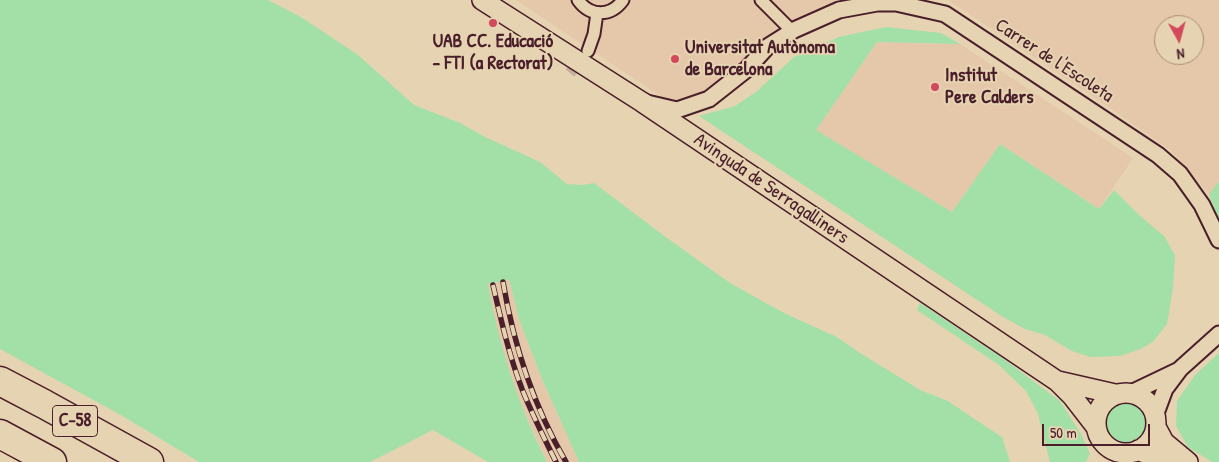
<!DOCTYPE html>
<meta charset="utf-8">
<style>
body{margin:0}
#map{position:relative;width:1219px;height:462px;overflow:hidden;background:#e6d3b1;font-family:"Patrick Hand",sans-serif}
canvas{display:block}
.north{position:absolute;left:1154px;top:15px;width:50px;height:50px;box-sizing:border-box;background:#e6d3b1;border:1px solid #a88b7b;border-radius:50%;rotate:173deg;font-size:14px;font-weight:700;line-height:20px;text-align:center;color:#4a1f2b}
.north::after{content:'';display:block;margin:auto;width:18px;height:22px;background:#d1495b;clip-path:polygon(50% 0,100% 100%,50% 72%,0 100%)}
.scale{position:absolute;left:1042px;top:424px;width:108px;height:22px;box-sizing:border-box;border:2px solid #4a1f2b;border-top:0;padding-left:6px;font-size:15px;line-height:18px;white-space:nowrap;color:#4a1f2b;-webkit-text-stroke:4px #e6d3b1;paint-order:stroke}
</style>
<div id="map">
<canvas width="1219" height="462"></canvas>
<div class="north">N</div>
<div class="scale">50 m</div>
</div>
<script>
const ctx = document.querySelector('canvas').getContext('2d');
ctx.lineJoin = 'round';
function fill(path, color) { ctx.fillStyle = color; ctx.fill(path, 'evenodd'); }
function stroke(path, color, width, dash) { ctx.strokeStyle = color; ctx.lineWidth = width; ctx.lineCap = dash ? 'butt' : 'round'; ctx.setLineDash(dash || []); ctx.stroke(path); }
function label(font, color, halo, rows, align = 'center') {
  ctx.font = font + ' "Patrick Hand",sans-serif'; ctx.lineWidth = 4; ctx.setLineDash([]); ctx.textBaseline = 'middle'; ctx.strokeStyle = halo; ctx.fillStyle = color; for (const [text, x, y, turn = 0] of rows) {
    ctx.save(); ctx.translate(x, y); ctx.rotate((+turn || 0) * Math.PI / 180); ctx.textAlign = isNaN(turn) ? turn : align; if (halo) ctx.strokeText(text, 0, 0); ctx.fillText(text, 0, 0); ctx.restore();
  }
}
const built = new Path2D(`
 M516,0H853L828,6L792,22L779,30L707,92L679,102L667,100L660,96Z
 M948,0H1219V219L1209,195L1184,164L1169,149L1104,104ZM1164,25H1194V55H1164Z
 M877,42L960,44L1133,158L1099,209L1000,144L952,212L815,130Z
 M509,280L520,322L542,379L579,462H547L515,390L497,331L488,284Z`);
const green = new Path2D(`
 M0,0H268L301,17L358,55L414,105L460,123L485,137L540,162L567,184L583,185L594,183L667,238L730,283L784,313L837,337L857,351L920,390L948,401L973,418L1002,437L1010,462H579L542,379L520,322L509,280L488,284C499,346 518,405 547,462H488L433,430L370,462H199L119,414L0,349Z
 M886,27L941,33L960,44L877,42L816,130L952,212L1000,144L1099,209L1114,190L1138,214L1165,237L1175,256L1173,288L1167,324L1153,342L1138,350L1120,356L1090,357L1072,351L1045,335L1025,329L1003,317L699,116L735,106L756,92L794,57L839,37Z
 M1219,181V219L1209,195Z
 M920,303L1005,360L1060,401L1081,434L1090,454L1086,462H1050L1038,414L1026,391L999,365L917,310Z
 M1219,353V462H1212L1188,447L1176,426L1177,401L1195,375Z
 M1106 422a20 20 0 1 1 40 0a20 20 0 1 1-40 0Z`);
const pedestrianTunnel = new Path2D(`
 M570,73L583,58`);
const pedestrian = new Path2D(`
 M578,0C590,17 611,17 623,0
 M761,0L788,27
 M588,51L594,34L597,13`);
const minor = new Path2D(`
 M647,103L677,110L709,99L747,69L767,47L794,30L839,10L877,3H896L945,14L1158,155L1180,174L1202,205L1219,240
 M1131,393L1177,371
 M1155,416L1165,389L1180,369L1219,334`);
const tertiary = new Path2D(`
 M482,0L642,102L1057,381L1072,396L1096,427
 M1058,381L1115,394
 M1096 423a30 30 0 1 1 60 0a30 30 0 1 1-60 0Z
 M1156,427L1164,442L1188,462
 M1138,450L1154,457L1177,462`);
const motorway = new Path2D(`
 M0,381L44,404L149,462
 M0,434L52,462`);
const rail = new Path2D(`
 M503,282C514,347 533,405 566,462
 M493,285C501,320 509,355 522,389C532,414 544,438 556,462`);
const markers = [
 [493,23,5,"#d1495b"],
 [675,59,5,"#d1495b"],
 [935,87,5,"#d1495b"]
];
const shields = [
 [75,421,45]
];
const shieldNames = [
 ["C-58",75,421]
];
const poiNames = [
 ["UAB CC. Educació",493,42,"center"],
 ["- FTI (a Rectorat)",493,64,"center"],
 ["Universitat Autònoma",685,48],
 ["de Barcelona",685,70],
 ["Institut",945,76],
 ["Pere Calders",945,98]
];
const streetNames = [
 ["Carrer de l'Escoleta",1054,61,33],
 ["Avinguda de Serragalliners",771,189,34]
];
fill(built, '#e5c8a9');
fill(green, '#a2e0a8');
stroke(pedestrianTunnel, '#c7af96', 11, [11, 5.5]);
stroke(pedestrian, '#4a1f2b', 15);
stroke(minor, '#4a1f2b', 19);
stroke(tertiary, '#4a1f2b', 22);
stroke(motorway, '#4a1f2b', 31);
stroke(pedestrian, '#e6d3b1', 11);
stroke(minor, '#e6d3b1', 15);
stroke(tertiary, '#e6d3b1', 19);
stroke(motorway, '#e6d3b1', 28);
stroke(rail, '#4a1f2b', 5.5);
stroke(rail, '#e6d3b1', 4, [11]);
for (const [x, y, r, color] of markers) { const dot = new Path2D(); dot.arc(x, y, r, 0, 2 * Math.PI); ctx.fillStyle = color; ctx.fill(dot); stroke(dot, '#e6d3b1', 2); }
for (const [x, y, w] of shields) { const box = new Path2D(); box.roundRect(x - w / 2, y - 15.5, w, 31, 4); ctx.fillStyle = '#e6d3b1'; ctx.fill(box); stroke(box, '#4a1f2b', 1); }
label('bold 18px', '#4a1f2b', null, shieldNames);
label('bold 19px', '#4a1f2b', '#e6d3b1', poiNames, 'left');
label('19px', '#4a1f2b', '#e6d3b1', streetNames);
</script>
